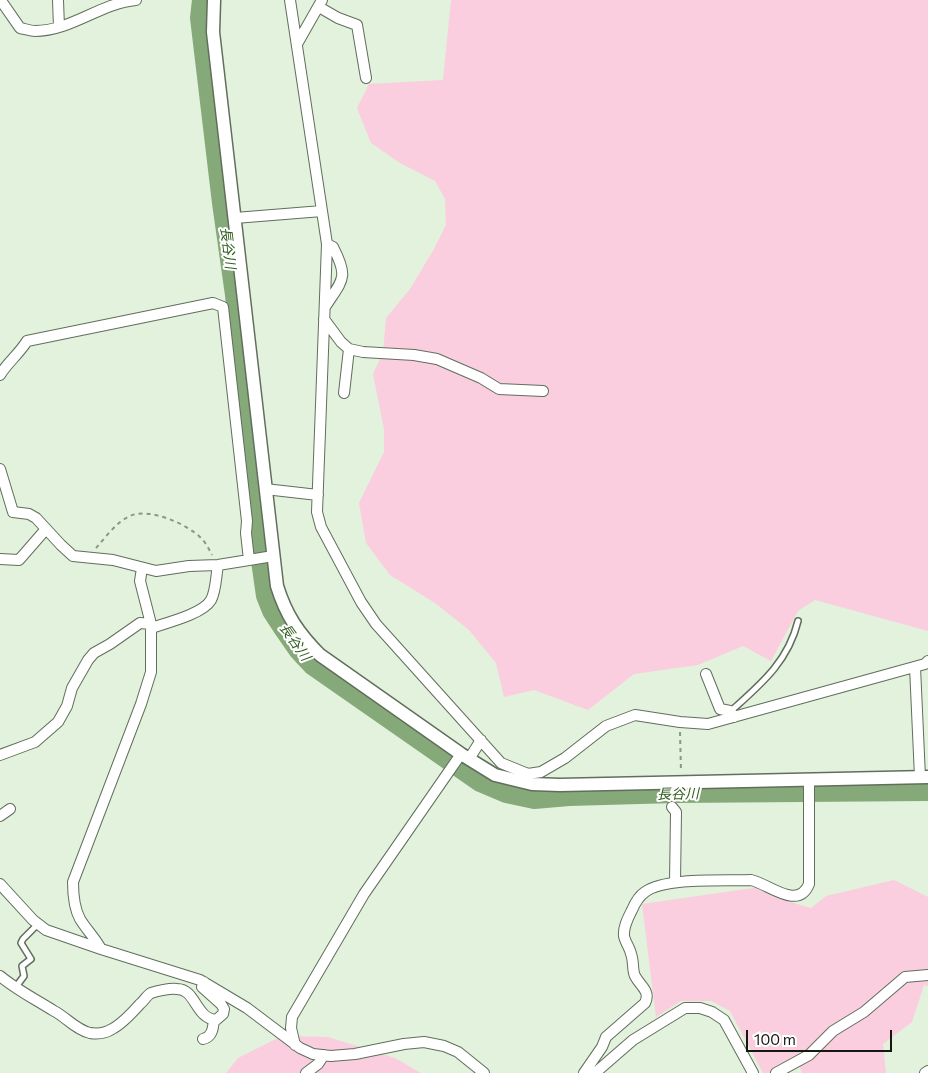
<!DOCTYPE html>
<meta charset="utf-8">
<style>
body{margin:0}
#map{position:relative;width:928px;height:1073px;overflow:hidden;background:#e2f2dd;font-family:Commissioner,sans-serif}
canvas{display:block}
.scale{position:absolute;left:746px;top:1030px;width:146px;height:22px;box-sizing:border-box;border:2px solid #131811;border-top:0;padding-left:6px;font-size:15px;line-height:18px;white-space:nowrap;color:#131811;-webkit-text-stroke:4px #fff;paint-order:stroke}
</style>
<div id="map">
<canvas width="928" height="1073"></canvas>
<div class="scale">100 m</div>
</div>
<script>
const ctx = document.querySelector('canvas').getContext('2d');
ctx.lineJoin = 'round';
function fill(path, color) { ctx.fillStyle = color; ctx.fill(path, 'evenodd'); }
function stroke(path, color, width, dash) { ctx.strokeStyle = color; ctx.lineWidth = width; ctx.lineCap = dash ? 'butt' : 'round'; ctx.setLineDash(dash || []); ctx.stroke(path); }
function label(font, color, halo, rows, align = 'center') {
  ctx.font = font + ' Commissioner,"Noto Sans JP",sans-serif'; ctx.lineWidth = 4; ctx.setLineDash([]); ctx.textBaseline = 'middle'; ctx.strokeStyle = halo; ctx.fillStyle = color; for (const [text, x, y, turn = 0] of rows) {
    ctx.save(); ctx.translate(x, y); ctx.rotate((+turn || 0) * Math.PI / 180); ctx.textAlign = isNaN(turn) ? turn : align; if (halo) ctx.strokeText(text, 0, 0); ctx.fillText(text, 0, 0); ctx.restore();
  }
}
const green = new Path2D(`
 M451,0H928V631L815,600L798,611L771,661L743,646L698,665L634,674L588,710L534,690L504,697L496,663L469,630L435,603L390,575L366,543L359,503L384,452V429L373,374L383,352L386,318L410,289L434,249L446,225L445,199L435,181L400,163L371,143L357,108L369,84L443,80Z
 M894,880L928,897V986L924,985L912,1022L883,1044L886,1073H802L796,1057L775,1066L770,1073H763L730,1011L711,1001H681L656,1017L642,904L760,887L787,901L811,908L826,896Z
 M282,1036L328,1037L395,1058L421,1073H226L238,1058Z`);
const river = new Path2D(`
 M201,0L199,18L221,203L234,295L257,540L265,596L271,611L282,628L298,651L312,666L480,783L506,794L534,800L569,797L676,794L928,792`);
const path = new Path2D(`
 M96,548C106,537 116,522 130,516C149,507 187,524 201,538C206,543 209,549 212,555
 M680,732L681,772`);
const service = new Path2D(`
 M731,711C761,684 788,662 798,621
 M15,988L24,976L22,966L31,959L21,943L23,939L37,925`);
const minor = new Path2D(`
 M58,0L59,27
 M290,0L327,244L317,512L321,527L361,602L376,624L501,763L528,774L541,772L565,758L606,726L635,715L680,722L708,724L925,664L928,661
 M0,3L2,2L20,28C25,29 31,31 35,31C71,31 101,3 136,0
 M319,7L338,18L357,25L366,78
 M297,44L322,0
 M235,218L322,211
 M325,307C343,279 349,278 333,247L327,244
 M324,319L341,342L349,349L363,352L414,355L437,359L481,378L499,389L543,391
 M0,375C7,363 19,354 27,341L213,303L223,307L247,521L246,533L249,560L273,556
 M344,393L349,349
 M0,469L13,512L29,514L36,518L61,545L73,556L113,560L156,571L189,566L218,565L249,560
 M265,489L318,495
 M0,559L19,560L46,529
 M151,628C166,623 203,614 211,600C216,591 216,576 218,565
 M915,667L920,777
 M706,674L720,709L730,711L734,717
 M0,755L35,742L58,722L67,706L72,688L88,660L94,653L110,644L140,623L151,624
 M469,759L481,740
 M672,807L676,812L675,882
 M0,816L10,809
 M0,884L33,920L46,930L101,949L200,980L247,1008L300,1048L313,1054L331,1056L355,1054L404,1044L424,1042L444,1046L458,1052L484,1073
 M101,949C95,938 86,929 80,919C74,908 73,894 73,882L141,704L151,672V624L140,581L142,568
 M0,976C17,990 35,999 54,1011C66,1017 76,1030 90,1033C97,1034 106,1033 112,1029C122,1024 132,1013 140,1004C144,1001 147,995 151,993C157,991 170,988 177,989C196,989 195,1018 216,1020L223,1014L224,1009L221,1004L202,987L204,982
 M203,1039C212,1037 213,1029 214,1020
 M295,1045L291,1028L292,1017L364,894L461,754
 M306,1073L318,1064L324,1055
 M584,1073L602,1047L606,1037L645,1003C651,991 640,986 635,976C632,970 634,961 631,954C630,948 625,942 624,936C623,927 628,918 632,910C635,903 639,896 645,892C665,877 726,881 751,880C769,884 798,911 809,884V779
 M595,1073L633,1040L685,1008H700L712,1012L724,1020L753,1073
 M776,1073L809,1055L833,1031L864,1012L905,977L928,975
 M925,1073L928,1071`);
const tertiary = new Path2D(`
 M214,0L213,32L277,586C286,615 298,633 320,655L461,754L495,775L532,784L560,785L928,777`);
const waterNames = [
 ["長谷川",228,248,83],
 ["長谷川",295,642,55],
 ["長谷川",678,794,-1]
];
fill(green, '#facede');
stroke(river, '#86a97a', 18);
stroke(service, '#616e5c', 8);
stroke(minor, '#616e5c', 12);
stroke(tertiary, '#616e5c', 15);
stroke(path, '#8a9687', 2, [4, 4]);
stroke(service, '#fff', 5);
stroke(minor, '#fff', 10);
stroke(tertiary, '#fff', 12);
label('italic 14px', '#2e5c1b', '#fff', waterNames);
</script>
